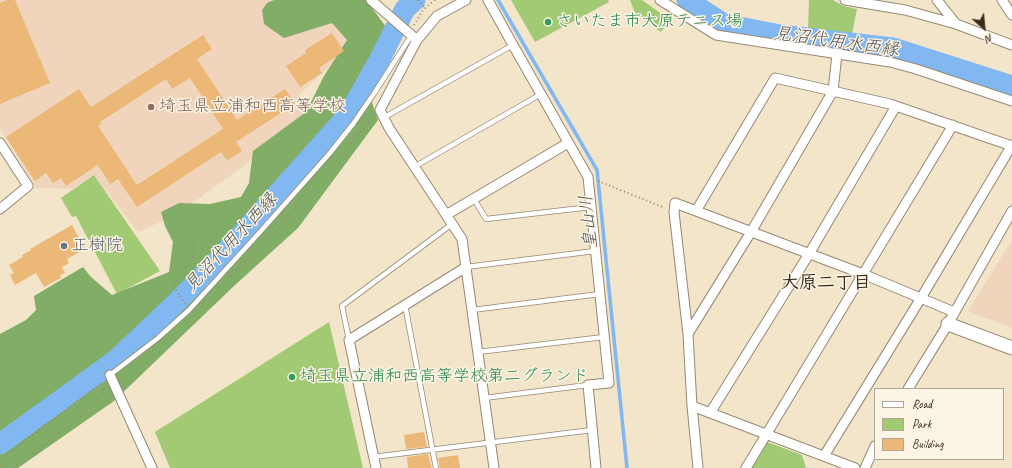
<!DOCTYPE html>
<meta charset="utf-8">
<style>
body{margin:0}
#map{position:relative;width:1012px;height:468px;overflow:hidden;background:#f2e5c9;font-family:Caveat,sans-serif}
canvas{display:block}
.legend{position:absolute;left:874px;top:388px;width:130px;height:72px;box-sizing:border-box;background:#fcf5e5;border:1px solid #afa495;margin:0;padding:5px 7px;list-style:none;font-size:12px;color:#3b2a1e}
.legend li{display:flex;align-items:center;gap:8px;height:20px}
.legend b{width:20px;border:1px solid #afa495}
.north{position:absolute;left:964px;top:8px;width:40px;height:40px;-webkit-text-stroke:3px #fcf5e5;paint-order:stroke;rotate:153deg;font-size:11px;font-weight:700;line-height:16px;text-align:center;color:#3b2a1e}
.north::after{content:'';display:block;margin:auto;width:14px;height:18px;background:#3b2a1e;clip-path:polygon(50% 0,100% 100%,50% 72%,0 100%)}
</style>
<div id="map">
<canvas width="1012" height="468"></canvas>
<ul class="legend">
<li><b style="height:5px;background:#fff"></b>Road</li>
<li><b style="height:11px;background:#a2c974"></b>Park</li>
<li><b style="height:11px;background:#ecb877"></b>Building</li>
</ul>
<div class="north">N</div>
</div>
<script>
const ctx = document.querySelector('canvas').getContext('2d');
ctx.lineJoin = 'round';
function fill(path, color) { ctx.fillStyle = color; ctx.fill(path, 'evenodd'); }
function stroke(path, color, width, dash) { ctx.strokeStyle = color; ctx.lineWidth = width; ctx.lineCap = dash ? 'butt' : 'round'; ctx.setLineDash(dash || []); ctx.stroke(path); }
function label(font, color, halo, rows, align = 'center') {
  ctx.font = font + ' Caveat,"Klee One",sans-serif'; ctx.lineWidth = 3; ctx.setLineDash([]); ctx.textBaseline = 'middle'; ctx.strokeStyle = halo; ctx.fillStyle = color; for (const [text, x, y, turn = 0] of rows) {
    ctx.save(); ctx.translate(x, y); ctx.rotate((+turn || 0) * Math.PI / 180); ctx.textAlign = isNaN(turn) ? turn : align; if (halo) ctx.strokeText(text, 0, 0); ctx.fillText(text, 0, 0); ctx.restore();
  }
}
const built = new Path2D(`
 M0,0H360L377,22L299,95L304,119L253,159L176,215L138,232L94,175L72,189L36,188L0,129Z
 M1012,240V328L968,311Z`);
const green = new Path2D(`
 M511,0H608L609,2L535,42Z
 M630,0H642L670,20L661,32L635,13Z
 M809,0H833L843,6L857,9L852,34L808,30Z
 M94,175L160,271L117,294L76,216L72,217L61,198Z
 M329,322L363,468H170L155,432Z
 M767,442L802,455L806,468H751Z`);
const forest = new Path2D(`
 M274,0H366L395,39L396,51L369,94L378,120L298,228L235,285L114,401L18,468H0V334L26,320L36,310L34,296L83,267L91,277L112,295L169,272L173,242L165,226L161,212L179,203L210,204L241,197L249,183L253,151L306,112L324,76L347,40L332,23L284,38L264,24L262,10L267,3Z`);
const stream = new Path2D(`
 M498,0L597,170L627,468`);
const river = new Path2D(`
 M687,0L724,24L780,35L893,48L1012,86
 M0,444L116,360L171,308L223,255L349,114L380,59L405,9L415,0`);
const building = new Path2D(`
 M7,0H15L50,83L0,104V3Z
 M332,33L344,51L319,68L322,73L300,87L286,66L306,53L305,50Z
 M203,35L212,49L197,59L237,120L285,89L295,104L236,142L242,151L227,161L221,152L137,207L118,179L110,184L98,165L66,186L61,178L53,183L46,173L35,181L6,137L79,89L91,107ZM190,78L223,129L137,185L98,126L102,123L100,122L166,79L172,89Z
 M72,225L85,249L67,259L69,263L62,267L65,273L60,275L61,278L44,287L36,273L15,285L10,275L14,273L9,265L23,257L22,255L31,250L30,249Z
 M424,432L427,447L406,449L404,435Z
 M428,454L432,468H408L407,457Z
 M458,455L460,468H440L438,458Z`);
const path = new Path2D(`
 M418,0L425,8
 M414,25L423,10L435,0
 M342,153L373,117
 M598,181L665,208
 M231,277L282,225L306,194
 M185,304L173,285L194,255L195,244L189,233
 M0,459L102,382
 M14,468L83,415L97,402L105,387`);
const lane = new Path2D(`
 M383,118L513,45
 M414,167L541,94
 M474,199L486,219L591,207
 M466,267L595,251
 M405,305L436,468
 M472,310L600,294
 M349,340L342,306L452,224
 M478,352L604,337
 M110,375L158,338L189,310L260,232L330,153L353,124L373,95L411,36
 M484,398L588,385
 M373,457L592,430`);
const street = new Path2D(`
 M371,0L417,40
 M466,0L437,16L417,40L380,110L389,128L462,239L494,468
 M488,0L513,45L588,177L609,383L588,385L596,468
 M660,0L716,35L890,62L916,69L1012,101
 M845,0L905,10L956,24L1012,45
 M937,0L956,24
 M1002,0L1012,15
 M0,143L28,186L0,209
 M696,211L775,78L890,104L1012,146
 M446,215L568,143
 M688,334L751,232L833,91L837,54
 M110,375L152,468
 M908,389L948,324L1012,211
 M692,406L698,468
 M710,413L809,254L896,106
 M824,456L921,298L1012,145
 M376,468L349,340L466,267
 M746,468L953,125
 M855,468L692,406L688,334L674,212L675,203L863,274L954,312
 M865,468L875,446`);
const secondary = new Path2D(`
 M948,324L1012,348`);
const markers = [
 [548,22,4,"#2e9e5b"],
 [151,107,4,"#8d6e63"],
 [64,246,4,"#6b7280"],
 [292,377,4,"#2e9e5b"]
];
const leisureNames = [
 ["さいたま市大原テニス場",556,22],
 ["埼玉県立浦和西高等学校第二グランド",300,377]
];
const educationNames = [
 ["埼玉県立浦和西高等学校",159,107]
];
const worshipNames = [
 ["正樹院",72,246]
];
const waterNames = [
 ["見沼代用水西縁",836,42,8],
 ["皇山川",589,222,-96],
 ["見沼代用水西縁",231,243,-47]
];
const neighbourhoodNames = [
 ["大原二丁目",826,283]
];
fill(built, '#f0d5bc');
fill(green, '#a2c974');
fill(forest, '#81ad66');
stroke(stream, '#82b8f1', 3.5);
stroke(river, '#82b8f1', 21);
fill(building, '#ecb877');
stroke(lane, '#968874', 6);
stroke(street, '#968874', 11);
stroke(secondary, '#968874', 15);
stroke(path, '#968874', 2, [1, 3]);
stroke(lane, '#fff', 4.5);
stroke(street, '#fff', 9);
stroke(secondary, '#fff', 13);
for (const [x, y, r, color] of markers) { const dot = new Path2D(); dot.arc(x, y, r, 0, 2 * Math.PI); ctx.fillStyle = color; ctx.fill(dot); stroke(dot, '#fcf5e5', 1.5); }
label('17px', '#27864d', '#fcf5e5', leisureNames, 'left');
label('17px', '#785e54', '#fcf5e5', educationNames, 'left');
label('17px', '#5b616d', '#fcf5e5', worshipNames, 'left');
label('italic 18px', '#50555d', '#fcf5e5', waterNames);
label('bold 18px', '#3b2a1e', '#fcf5e5', neighbourhoodNames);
</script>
